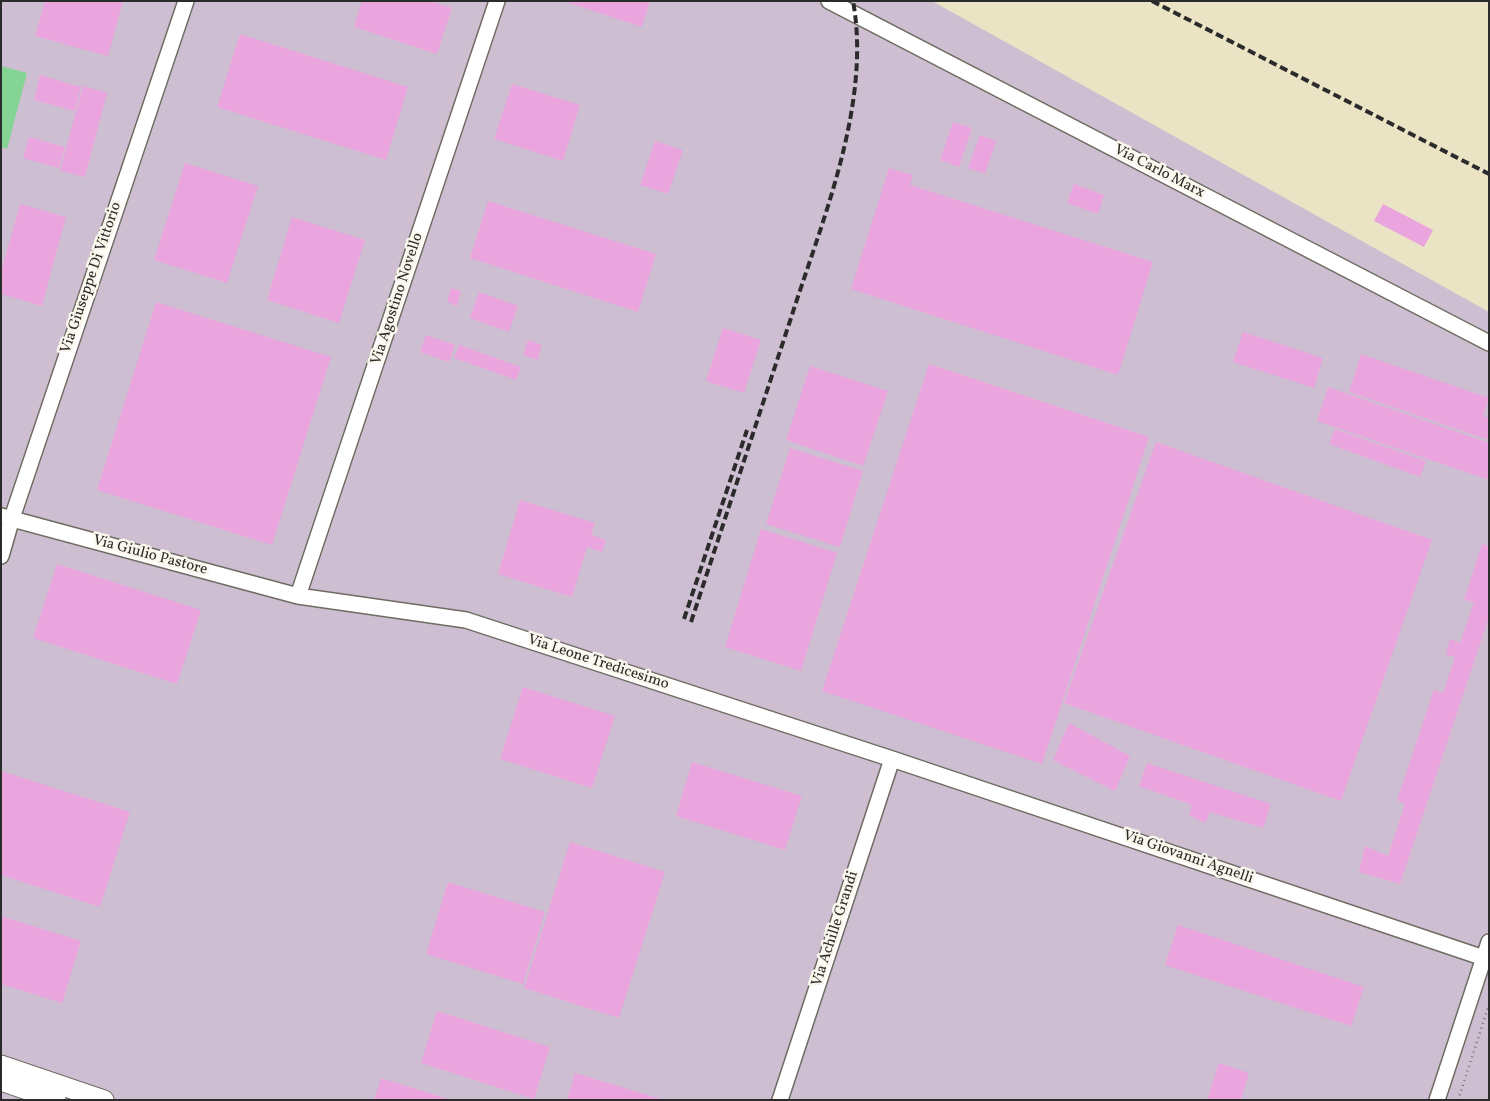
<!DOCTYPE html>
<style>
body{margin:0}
#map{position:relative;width:1490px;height:1101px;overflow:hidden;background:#eae4c4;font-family:Vollkorn,serif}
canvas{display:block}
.frame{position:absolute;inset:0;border:2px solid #2b2b2b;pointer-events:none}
</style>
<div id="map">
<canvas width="1490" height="1101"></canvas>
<div class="frame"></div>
</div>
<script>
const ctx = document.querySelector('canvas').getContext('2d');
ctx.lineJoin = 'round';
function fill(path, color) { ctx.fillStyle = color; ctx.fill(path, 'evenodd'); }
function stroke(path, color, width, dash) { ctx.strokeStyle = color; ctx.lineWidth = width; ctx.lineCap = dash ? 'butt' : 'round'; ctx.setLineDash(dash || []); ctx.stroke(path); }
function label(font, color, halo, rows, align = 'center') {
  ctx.font = font + ' Vollkorn,serif'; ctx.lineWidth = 5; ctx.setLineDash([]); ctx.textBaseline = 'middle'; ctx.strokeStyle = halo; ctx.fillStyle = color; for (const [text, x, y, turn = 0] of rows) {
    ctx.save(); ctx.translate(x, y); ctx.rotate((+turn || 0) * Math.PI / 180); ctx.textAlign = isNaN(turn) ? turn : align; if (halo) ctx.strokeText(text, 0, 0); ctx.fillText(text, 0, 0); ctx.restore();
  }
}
const industrial = new Path2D(`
 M1,1H932L1489,312V1100H1Z`);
const green = new Path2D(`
 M1,66L27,73L7,149L1,147Z`);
const building = new Path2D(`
 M45,1H123L108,56L35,36Z
 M362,1H430L452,8L437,54L354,27Z
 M563,1H650L642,27Z
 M240,34L408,87L386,160L217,107Z
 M40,75L81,87L75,111L34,100Z
 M512,84L580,105L563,161L494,139Z
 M83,86L107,93L85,177L60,171Z
 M953,122L972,128L959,167L940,160Z
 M980,135L996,141L985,174L968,168Z
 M29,137L65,147L59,168L23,158Z
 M655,141L683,150L668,194L640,185Z
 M185,163L258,186L227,283L154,260Z
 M889,168L913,175L910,185L1153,262L1118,375L851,289Z
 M1074,184L1104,195L1098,214L1067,203Z
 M488,201L656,254L638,312L470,258Z
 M20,204L66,217L42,306L1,294V272Z
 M1383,204L1433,230L1424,247L1374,221Z
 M292,217L365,240L339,323L267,300Z
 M451,288L461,291L457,306L447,302Z
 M479,292L518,306L509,332L470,318Z
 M156,302L331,357L272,545L97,490Z
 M723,328L761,340L744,393L706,381Z
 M1243,332L1323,358L1314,388L1233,362Z
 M426,335L455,345L449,362L420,352Z
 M528,340L542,345L537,360L523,355Z
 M459,345L521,367L516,380L454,358Z
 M1361,354L1489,398L1483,416L1489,418V440L1349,392Z
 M929,364L1149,437L1042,764L822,691Z
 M810,366L888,391L863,466L786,440Z
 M1328,387L1489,443V480L1317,421Z
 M1335,429L1426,461L1420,477L1329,444Z
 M1156,442L1432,540L1341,801L1064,703Z
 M790,448L863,471L840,547L766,524Z
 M520,500L595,523L591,535L606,540L602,552L587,547L572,597L498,574Z
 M761,529L837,553L801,671L725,647Z
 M1482,544L1489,546V617L1400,884L1359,872L1365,846L1388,856L1405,804L1397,800L1434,690L1443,693L1455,657L1446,655L1450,639L1460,643L1474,602L1464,600Z
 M57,564L201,610L177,684L33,638Z
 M523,687L615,716L592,788L500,759Z
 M1069,723L1130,756L1115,791L1053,760Z
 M692,762L802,796L785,850L676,816Z
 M1147,763L1271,804L1263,828L1210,812L1205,823L1189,815L1192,805L1139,786Z
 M1,771L130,812L100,907L1,875Z
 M570,842L665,872L619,1018L524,988Z
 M448,882L545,912L523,984L426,954Z
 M1,916L81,941L62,1003L1,984Z
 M1178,925L1364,987L1351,1026L1165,965Z
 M437,1011L550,1047L534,1099L421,1063Z
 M1219,1063L1249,1073L1241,1100H1207Z
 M575,1073L661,1099V1100H567Z
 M381,1078L448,1099L447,1100H374Z`);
const path = new Path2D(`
 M1458,1100L1489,1005`);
const minor = new Path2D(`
 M829,1L1489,343
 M1,516L298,596L466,620L892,759L1484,958
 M1,556L12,518L186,1
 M298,596L497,1
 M780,1100L892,759
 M1437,1100L1489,942`);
const major = new Path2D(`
 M1,1065L104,1100
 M1,1081L56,1100`);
const rail = new Path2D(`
 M1152,1L1489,174
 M684,619L747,430
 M691,622C724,522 757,421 790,321C821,223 872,105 853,1`);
const streetNames = [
 ["Via Carlo Marx",1159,172,27],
 ["Via Giuseppe Di Vittorio",92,278,-71],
 ["Via Agostino Novello",398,299,-72],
 ["Via Giulio Pastore",150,556,15],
 ["Via Leone Tredicesimo",598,663,18],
 ["Via Giovanni Agnelli",1188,858,19],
 ["Via Achille Grandi",836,929,-72]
];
fill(industrial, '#cebed1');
fill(green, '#84d595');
fill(building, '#eba5de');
stroke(minor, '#6e6c61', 18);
stroke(major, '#6e6c61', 21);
stroke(path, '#6e6c61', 2.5, [1, 4]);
stroke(minor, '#fff', 15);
stroke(major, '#fff', 19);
stroke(rail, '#2b2b2b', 4, [8, 4]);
label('15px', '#2b2b2b', '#fbf7ec', streetNames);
</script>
